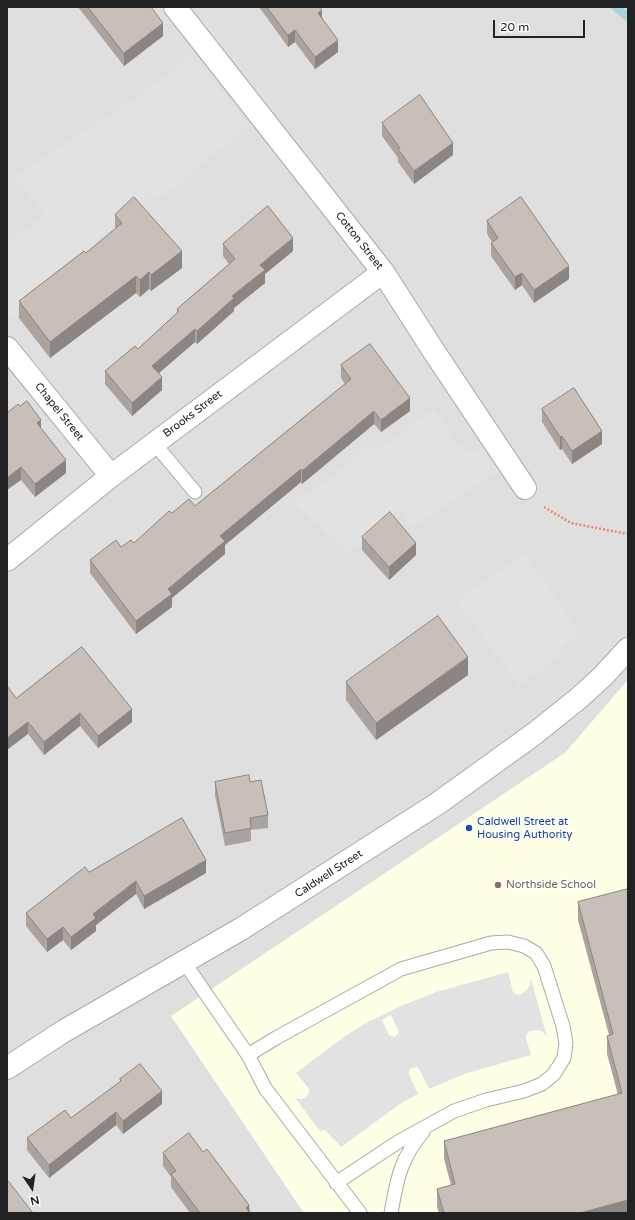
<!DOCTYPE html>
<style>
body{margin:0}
#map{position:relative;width:635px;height:1220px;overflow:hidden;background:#f2efe9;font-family:"Varela Round",sans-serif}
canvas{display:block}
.frame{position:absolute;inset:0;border:8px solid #222;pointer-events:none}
.north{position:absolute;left:12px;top:1168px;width:40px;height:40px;-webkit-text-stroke:3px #fff;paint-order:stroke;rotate:167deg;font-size:11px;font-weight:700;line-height:16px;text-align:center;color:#222}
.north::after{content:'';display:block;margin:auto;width:14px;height:18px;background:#222;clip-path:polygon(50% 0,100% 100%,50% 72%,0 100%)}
.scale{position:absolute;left:493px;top:20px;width:92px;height:18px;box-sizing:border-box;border:2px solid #222;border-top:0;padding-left:5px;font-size:12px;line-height:14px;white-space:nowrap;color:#222;-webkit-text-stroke:3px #fff;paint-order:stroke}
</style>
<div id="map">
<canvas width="635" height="1220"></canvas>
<div class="frame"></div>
<div class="north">N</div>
<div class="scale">20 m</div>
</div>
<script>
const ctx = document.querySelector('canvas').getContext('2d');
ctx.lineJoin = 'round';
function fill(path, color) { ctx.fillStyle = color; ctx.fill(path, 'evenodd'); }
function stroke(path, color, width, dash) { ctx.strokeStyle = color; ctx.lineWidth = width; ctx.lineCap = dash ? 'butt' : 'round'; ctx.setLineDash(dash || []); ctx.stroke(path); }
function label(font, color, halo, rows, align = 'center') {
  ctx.font = font + ' "Varela Round",sans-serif'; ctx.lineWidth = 3; ctx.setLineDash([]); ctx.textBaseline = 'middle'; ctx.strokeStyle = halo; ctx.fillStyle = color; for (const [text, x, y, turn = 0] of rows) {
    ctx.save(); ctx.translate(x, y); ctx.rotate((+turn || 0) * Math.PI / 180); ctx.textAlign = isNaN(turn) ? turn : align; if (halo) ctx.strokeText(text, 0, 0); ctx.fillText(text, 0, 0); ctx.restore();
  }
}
const residential = new Path2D(`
 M7,7H628V680L565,753L172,1016L304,1213H7Z`);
const education = new Path2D(`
 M628,680V1213H304L171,1016L565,753Z`);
const parking = new Path2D(`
 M191,55L249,125L160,200L150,192L88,248L98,260L30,304L7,322V243L45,215L14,176L142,94Z
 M433,409L439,415L452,437L461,445L471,453L483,449L497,472L412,528L399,509L349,553L328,535L293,503L303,494L311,492L323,484L368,445L374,452Z
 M524,553L580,632L565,644L558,652L559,657L519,686L456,601Z
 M508,972L513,992L516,994L520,995L527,990L530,985L531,978L547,1037L542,1031L538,1030L530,1031L527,1034L526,1038L531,1055L464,1074L429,1089L419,1069L417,1067L412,1068L409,1070V1075L418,1094L400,1104L341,1147L325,1130L320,1131L293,1095L296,1098L302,1099L308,1095L310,1090L296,1073L345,1036L366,1023L401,1006L436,992ZM391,1015L399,1032L398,1034L394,1037L389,1035L382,1020Z`);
const stream = new Path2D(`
 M616,7L628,17`);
const path = new Path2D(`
 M544,507L571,523L628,534`);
const service = new Path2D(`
 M154,443L195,492
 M184,962L248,1055L265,1088L360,1213
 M248,1055L276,1038L401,969L491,943L508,942L524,946L536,953L544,966L563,1026L566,1043L564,1058L554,1074L542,1084L524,1091L486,1100L454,1111L398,1142L336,1183
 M391,1213C397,1180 400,1159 423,1132`);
const minor = new Path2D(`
 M175,7L383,272L433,350L525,488
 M7,348L111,476
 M7,560L111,476L383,272
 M7,1068L64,1031L241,929L437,804L534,734L579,698L602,677L628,649`);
const wall = new Path2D(`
 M78,7H151L163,36L124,66Z
 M259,7H319L322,17L338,52L315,69L295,42L288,47Z
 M382,123L453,155L414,184L398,162V158L382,136Z
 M115,215L182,268L151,291L149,289L140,297L136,293L50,358L19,318V301L86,253L115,230Z
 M487,221L569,279L534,303L522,285L515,290L491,256V243L492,242L487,234Z
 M223,244L293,251L265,274V283L234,308V311L197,344L195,342L159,373L162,390L132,416L105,384V371L138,349L177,313V309L229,264L223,256Z
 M341,365L410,411L381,432L374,424L302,484L301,482L225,545V554L172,598V607L136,634L90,573V560L134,543L172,513L195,506L345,384L341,378Z
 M20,406L41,428L66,473L35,497L21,480Z
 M542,409L602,444L572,464L562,449L560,450L542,422Z
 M362,537L416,555L389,580L362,550Z
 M468,675L376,740L346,700V682Z
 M16,698L132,722L98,748L80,726L44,755L28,734Z
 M215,782H250L268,815V828L251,830V841L225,846L215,795Z
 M89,872L206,873L144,909L136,894L96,925V931L71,950L63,940L47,952L26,926V913Z
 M628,889V1213H439L437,1207V1189L451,1185L444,1159V1141L618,1095L607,1054V1036L609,1035L578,920V902Z
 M120,1079L162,1104L123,1134L116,1125L49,1178L27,1150V1138L71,1118L120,1082Z
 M163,1153L249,1212L250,1213H190L171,1187V1177L163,1166Z`);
const shadedWall = new Path2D(`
 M322,10V23L318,13Z
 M163,23V36L124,66V53Z
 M295,30V42L288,47V35Z
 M338,40V52L315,69V57Z
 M453,143V155L414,184V171Z
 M293,238V251L265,274V283L234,308V311L197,344V331L232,296L260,265Z
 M182,251V268L151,291V275Z
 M569,266V279L534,303V290Z
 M149,272V289L140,297V280Z
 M522,273V285L515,290V277Z
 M136,276V293L50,358V342Z
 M195,329V342L152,379V366Z
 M162,377V390L132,416V403Z
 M410,398V411L381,432V420Z
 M374,411V424L302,484V471Z
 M41,420V432L37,423Z
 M602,431V444L572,464V451Z
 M562,436V449L560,450V437Z
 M66,460V473L35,497V484Z
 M21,467V480L7,490V478Z
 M301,469V482L225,545V554L172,598V607L136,634V621L220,536Z
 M416,543V555L389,580V567Z
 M468,657V675L376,740V723Z
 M132,709V722L98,748V736Z
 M80,713V726L44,755V742Z
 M28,722V734L7,750V738Z
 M206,860V873L144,909V896Z
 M136,881V894L96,925V931L71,950V937L93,914Z
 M63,927V940L47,952V939Z
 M162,1091V1104L123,1134V1121Z
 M116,1112V1125L49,1178V1165Z
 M628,1200V1213H580Z
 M249,1205L250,1213H246V1208Z`);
const building = new Path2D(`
 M88,7H151L163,23L124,53Z
 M267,7H319L322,10L318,13L338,40L315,57L295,30L288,35Z
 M420,95L453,143L414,171L398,149L400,148L382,123Z
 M134,197L182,251L151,275L149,272L140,280L136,276L50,342L19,301L84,251L86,253L122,223L115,215Z
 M521,197L569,266L534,290L522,273L515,277L491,243L498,238L487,221Z
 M268,206L293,238L260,265L265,270L232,296L234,298L197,331L195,329L152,366L162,377L132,403L105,371L135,346L138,349L179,311L177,309L235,259L223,244Z
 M370,344L410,398L381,420L374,411L302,471L301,469L220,536L225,541L168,589L172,594L136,621L90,560L116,540L121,547L131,540L134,543L169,511L172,513L189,499L195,506L351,379L341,365Z
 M574,388L602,431L572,451L562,436L560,437L542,409Z
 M27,401L41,420L37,423L66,460L35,484L21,467L7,478V413L18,404L20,406Z
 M390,512L416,543L389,567L362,537Z
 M438,616L468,657L376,723L346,682Z
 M82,647L132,709L98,736L80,713L44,742L28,722L7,738V686L16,698Z
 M249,775L250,782L261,780L268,815L250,818L251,828L225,833L215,782Z
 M182,818L206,860L144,896L136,881L93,914L96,918L71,937L63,927L47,939L26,913L85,867L89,872Z
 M628,889V1200L580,1213H444L437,1189L455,1184L444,1141L622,1093L607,1036L613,1034L578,902Z
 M140,1064L162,1091L123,1121L116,1112L49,1165L27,1138L65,1110L71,1118L121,1081L120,1079Z
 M189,1133L203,1152L207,1149L249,1205L246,1208L250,1213H200L171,1174L176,1171L163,1153Z
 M9,1182L33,1213H7V1183Z`);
const markers = [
 [469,828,4,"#1a4fb4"],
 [498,885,4,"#8d6e63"]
];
const streetNames = [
 ["Cotton Street",359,241,52],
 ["Chapel Street",59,412,51],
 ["Brooks Street",193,414,-37],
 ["Caldwell Street",329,874,-33]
];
const transitNames = [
 ["Caldwell Street at",477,822],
 ["Housing Authority",477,835]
];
const educationNames = [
 ["Northside School",506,885]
];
fill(residential, '#e0dfdf');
fill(education, '#ffffe5');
fill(parking, '#e2e2e2');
stroke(stream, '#aad3df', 9);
stroke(service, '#a9a9a9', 15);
stroke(minor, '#a9a9a9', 24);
stroke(path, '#fa8072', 2.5, [2, 2]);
stroke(service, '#fff', 13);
stroke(minor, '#fff', 22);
fill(wall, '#aba49e');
fill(shadedWall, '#8b8681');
fill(building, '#c7bfb8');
stroke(building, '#8b8681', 1);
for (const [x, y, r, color] of markers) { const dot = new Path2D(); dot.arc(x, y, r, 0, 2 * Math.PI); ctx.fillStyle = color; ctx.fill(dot); stroke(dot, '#fff', 1.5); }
label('11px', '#222', '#fff', streetNames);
label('11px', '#164399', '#fff', transitNames, 'left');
label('11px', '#785e54', '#fff', educationNames, 'left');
</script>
